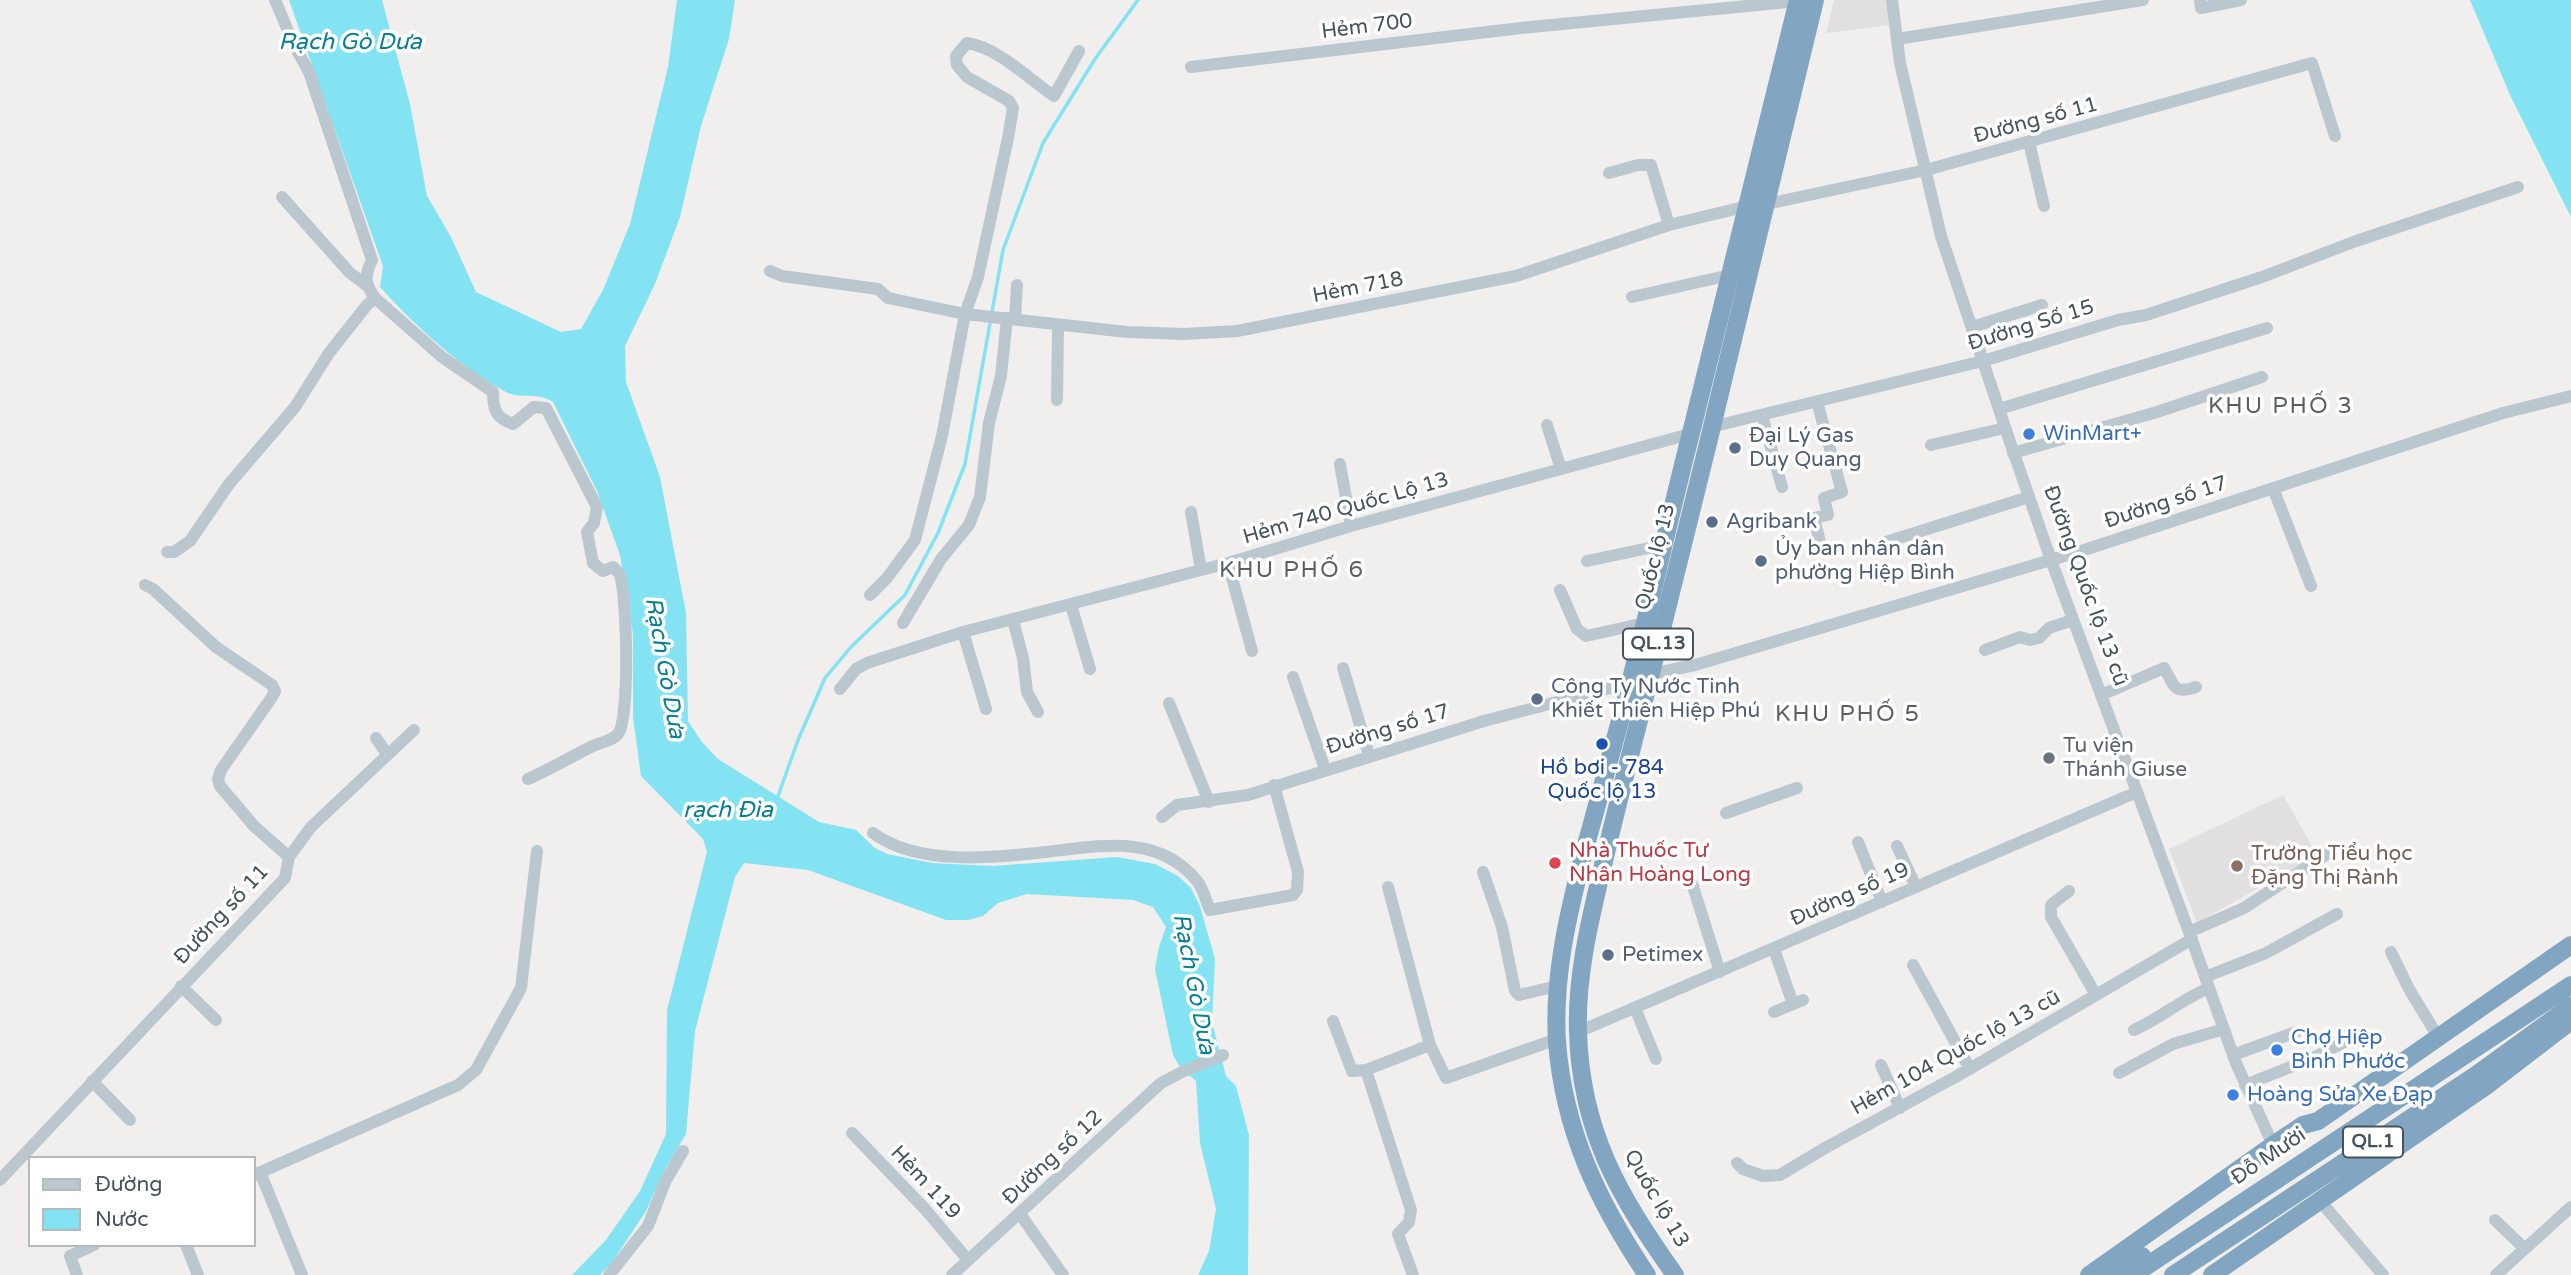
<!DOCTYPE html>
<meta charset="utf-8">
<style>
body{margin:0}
#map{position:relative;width:2571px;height:1275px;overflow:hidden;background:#f1eeee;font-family:"Varela Round",sans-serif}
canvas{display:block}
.legend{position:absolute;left:28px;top:1156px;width:228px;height:91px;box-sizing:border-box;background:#fff;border:2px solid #b5babe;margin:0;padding:9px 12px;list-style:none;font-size:21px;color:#45535d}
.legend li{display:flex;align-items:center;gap:14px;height:35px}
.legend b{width:35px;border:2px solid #b5babe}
</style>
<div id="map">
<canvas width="2571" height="1275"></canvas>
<ul class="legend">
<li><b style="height:9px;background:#bbc7ce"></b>Đường</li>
<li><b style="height:19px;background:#83e3f2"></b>Nước</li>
</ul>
</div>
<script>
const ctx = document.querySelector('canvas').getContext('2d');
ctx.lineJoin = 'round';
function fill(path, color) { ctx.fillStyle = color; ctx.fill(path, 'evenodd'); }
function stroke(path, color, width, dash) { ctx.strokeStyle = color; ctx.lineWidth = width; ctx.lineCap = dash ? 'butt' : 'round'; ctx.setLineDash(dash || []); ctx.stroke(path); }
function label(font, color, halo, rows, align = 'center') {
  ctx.font = font + ' "Varela Round",sans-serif'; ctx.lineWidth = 7; ctx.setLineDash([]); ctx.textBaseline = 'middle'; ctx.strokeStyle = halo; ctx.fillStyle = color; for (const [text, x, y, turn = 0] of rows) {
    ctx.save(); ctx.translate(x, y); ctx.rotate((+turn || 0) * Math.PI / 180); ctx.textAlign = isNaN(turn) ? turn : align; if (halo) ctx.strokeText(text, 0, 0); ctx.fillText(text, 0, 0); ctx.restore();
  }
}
const education = new Path2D(`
 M1834,0H1887L1890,25L1826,33Z
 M2283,795L2317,855L2197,923L2169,849Z`);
const water = new Path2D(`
 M289,0H382L410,104L427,196L451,237L476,292L561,332L581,329L603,290L630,224L668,67L677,0H735L729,39L701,126L680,217L655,284L625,346L626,382L660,477L686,613L688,721L701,741L718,759L819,822L856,830L875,848L887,854L932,863L993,866L1117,857L1155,864L1178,876L1191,888L1200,906L1215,959L1212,1022L1226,1076L1236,1086L1249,1135L1248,1275H1198L1209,1251L1216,1209L1200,1143L1196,1081L1180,1067L1173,1055L1155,969L1159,947L1166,927L1153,907L1133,900L1027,894L998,903L983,916L968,920H946L808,870L744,863L735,877L695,1031L686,1134L662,1175L646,1211L613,1261L600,1275H572L606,1240L640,1191L666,1134L667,1010L707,852L703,839L641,776L633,717V634L620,555L597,491L553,402C536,391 521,400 506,392C459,366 416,327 380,287L383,266Z
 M2470,0H2571V217L2510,95Z`);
const stream = new Path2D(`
 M777,799L798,740L825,678L851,647L905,595L938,533L965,464L1003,250L1043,143L1095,59L1138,0`);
const minor = new Path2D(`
 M275,0L294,45L309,72L372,260C364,276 365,284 375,298
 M1892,0L1900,63L1941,236L2010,442L2051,560L2189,932L2236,1063L2273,1145
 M2200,0L2201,8L2241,0
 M1897,39L2143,0
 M1191,67L1521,28L1798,1
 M2029,142L2044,206
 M1609,173L1638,165H1651L1669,225
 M282,197L350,273L366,285
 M1767,204L1926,170L2312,63L2335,136
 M770,271L782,276L878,289L888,298L965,314L1127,332L1184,334L1237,331L1516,276L1669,225L1748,206
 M1632,297L1730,275
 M1015,319L1017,285
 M1972,327L2042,305
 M1057,400L1058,325
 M1817,402L1842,492L1824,498L1828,515L1814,518L1822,550
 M1999,409L2267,328
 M1762,415L1782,487
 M1547,425L1561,469
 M1711,427L1983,361L2118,320L2146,315L2262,277L2356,241L2518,187
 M1931,445L2005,428
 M2013,453L2157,412L2262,377
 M1340,464L1351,526
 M2273,488L2311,586
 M1191,512L1201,570
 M1886,542L2029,497
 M167,552H174L190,541L229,484L295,407L329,353L367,305L375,298L442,357L493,392C493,410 496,418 513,424L534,407L546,408L597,507L594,523L587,532L593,563L603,571L613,567C615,569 619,573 620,575C627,595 630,720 618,734C612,741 602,742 595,745C572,756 551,769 528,779
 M1587,561L1663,545
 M1228,563L1252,651
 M145,585L153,589L216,647L272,685L275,691L272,697L221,770L218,779L220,786L254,826L289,857
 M1560,590L1577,629L1586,636L1645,623
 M870,595L887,578L915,540L942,436L965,314L978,277L1008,138L1013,108L1009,101L967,77L957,65L956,56L967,43C997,47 1029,79 1054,96L1079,51
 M1071,605L1090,669
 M1013,620L1023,658L1027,692L1038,712
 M903,623L941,559L969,525L980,497L989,423L1001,376L1007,318
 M963,632L986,709
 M1985,650L2020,637L2030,640L2039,638L2049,628L2073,620
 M1343,668L1369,755
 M1651,674L1695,665L2078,552L2503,413L2571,396
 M1293,677L1325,769
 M840,689L856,669L867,663L963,632L1228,563L1351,526L1690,434
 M2101,695L2164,668C2175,685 2172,695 2196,687
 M1169,703L1209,802
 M376,738L387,754
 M1726,813L1797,788
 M1162,817L1177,805L1248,795L1484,721L1630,683
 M873,833C917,866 994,858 1046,852C1099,846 1158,833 1197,881C1203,888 1206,901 1210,910L1293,895L1297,890L1298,872L1274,785
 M1858,842L1882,902
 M1897,846L1916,887
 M1483,872L1502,927L1515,991L1519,995L1557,986
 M1689,874L1720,972
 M1388,887L1430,1045L1446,1078L1557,1039
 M2069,891L2051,905V917L2096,995
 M2189,932L2244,908L2333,850
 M1774,949L1793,1004
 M2391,952L2409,989L2435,1032
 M1913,965L1970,1069
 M2205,977L2266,953L2337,914
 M181,986L216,1020
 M1635,1008L1656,1059
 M1774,1012L1803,1000
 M1333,1021L1352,1071L1366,1070L1430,1045
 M2134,1030C2161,1018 2182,999 2209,988
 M1578,1032L2137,792
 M2233,1055L2296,1032
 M1881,1065L1900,1108
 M1366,1070L1411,1210L1409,1222L1398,1234L1413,1275
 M2119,1073L2173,1044L2224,1029
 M92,1081L130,1120
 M2245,1085L2313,1058L2364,1032
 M852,1133L925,1209L968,1260
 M1737,1163L1743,1169L1763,1176L1780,1175L1825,1148L1959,1075L2192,939
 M260,1172L302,1275
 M254,1175L458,1085L476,1070L521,988L537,851
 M0,1180L285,878L289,857L311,827L414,730
 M2321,1202L2383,1275
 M1020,1214L1063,1275
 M2495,1220L2524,1248
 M186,1245L198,1275
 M77,1275L70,1256L94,1245
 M609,1275L648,1226L665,1182L683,1151
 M952,1275L1161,1083L1182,1072L1223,1055
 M2496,1275L2571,1207`);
const highway = new Path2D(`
 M1647,1275C1598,1202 1564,1131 1557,1042C1553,977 1568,914 1584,852C1600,794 1616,737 1631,679C1652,597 1670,515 1691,433C1726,288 1763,144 1798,0
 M1675,1275C1619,1196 1581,1132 1578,1032C1576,974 1591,916 1604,861C1619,798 1635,736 1651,673C1707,449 1762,225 1815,0
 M2089,1275L2273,1145L2303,1125L2318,1121L2571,945
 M2113,1275L2142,1256
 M2133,1275L2571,985
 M2173,1275L2476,1075L2571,1006
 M2212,1275L2486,1086L2571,1021`);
const markers = [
 [2029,434,7,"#3f7fe0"],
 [1735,448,7,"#5c6f8a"],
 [1712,522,7,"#5c6f8a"],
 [1761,561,7,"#5c6f8a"],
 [1537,699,7,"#5c6f8a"],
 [1602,744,7,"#1a4fb4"],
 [2049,758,7,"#6b7280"],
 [1555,863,7,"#e0444e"],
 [2237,866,7,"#8d6e63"],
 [1608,955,7,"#5c6f8a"],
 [2277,1050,7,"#3f7fe0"],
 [2233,1095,7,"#3f7fe0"]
];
const shields = [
 [1658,644,70],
 [2373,1142,60]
];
const shieldNames = [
 ["QL.13",1658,644],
 ["QL.1",2373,1142]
];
const streetNames = [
 ["Hẻm 700",1367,27,-7],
 ["Đường số 11",2036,121,-15],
 ["Hẻm 718",1358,288,-11],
 ["Đường Số 15",2031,326,-17],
 ["Đường số 17",2166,503,-18],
 ["Hẻm 740 Quốc Lộ 13",1346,509,-16],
 ["Quốc lộ 13",1656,557,-76],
 ["Đường Quốc lộ 13 cũ",2085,586,70],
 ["Đường số 17",1388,730,-17],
 ["Đường số 19",1850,895,-24],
 ["Đường số 11",222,915,-47],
 ["Hẻm 104 Quốc lộ 13 cũ",1956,1053,-29],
 ["Đỗ Mười",2269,1157,-34],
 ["Đường số 12",1053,1158,-43],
 ["Hẻm 119",925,1183,47],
 ["Quốc lộ 13",1656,1199,60]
];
const shopNames = [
 ["WinMart+",2043,434],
 ["Chợ Hiệp",2291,1038],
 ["Bình Phước",2291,1062],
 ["Hoàng Sửa Xe Đạp",2247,1095]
];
const serviceNames = [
 ["Đại Lý Gas",1749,436],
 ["Duy Quang",1749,460],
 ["Agribank",1726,522],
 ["Ủy ban nhân dân",1775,549],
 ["phường Hiệp Bình",1775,573],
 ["Công Ty Nước Tinh",1551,687],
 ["Khiết Thiên Hiệp Phú",1551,711],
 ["Petimex",1622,955]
];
const worshipNames = [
 ["Tu viện",2063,746],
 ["Thánh Giuse",2063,770]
];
const transitNames = [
 ["Hồ bơi - 784",1602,768],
 ["Quốc lộ 13",1602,792]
];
const healthNames = [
 ["Nhà Thuốc Tư",1569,851],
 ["Nhân Hoàng Long",1569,875]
];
const educationNames = [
 ["Trường Tiểu học",2251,854],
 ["Đặng Thị Rành",2251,878]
];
const waterNames = [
 ["Rạch Gò Dưa",350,43],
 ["Rạch Gò Dưa",664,668,80],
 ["rạch Đìa",728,811],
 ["Rạch Gò Dưa",1193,984,79]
];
const neighbourhoodNames = [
 ["KHU PHỐ 3",2281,407],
 ["KHU PHỐ 6",1292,571],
 ["KHU PHỐ 5",1848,715]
];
fill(education, '#e2dfe0');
fill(water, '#83e3f2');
stroke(stream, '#83e3f2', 3.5);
stroke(minor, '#bbc7ce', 12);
stroke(highway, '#82a5c1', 18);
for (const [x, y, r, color] of markers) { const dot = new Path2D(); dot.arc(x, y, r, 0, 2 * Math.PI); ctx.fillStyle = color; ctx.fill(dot); stroke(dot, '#fff', 2.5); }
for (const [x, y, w] of shields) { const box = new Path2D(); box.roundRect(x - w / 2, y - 15.5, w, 31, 5); ctx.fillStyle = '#fff'; ctx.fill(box); stroke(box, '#45535d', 2); }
label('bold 19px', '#45535d', null, shieldNames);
label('21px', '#45535d', '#fff', streetNames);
label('21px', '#366cbe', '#fff', shopNames, 'left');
label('21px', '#4e5e75', '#fff', serviceNames, 'left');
label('21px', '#5b616d', '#fff', worshipNames, 'left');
label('21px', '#164399', '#fff', transitNames);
label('21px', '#be3a42', '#fff', healthNames, 'left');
label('21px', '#785e54', '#fff', educationNames, 'left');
label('italic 23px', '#057f93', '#fff', waterNames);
ctx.letterSpacing = '2px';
label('23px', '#5a5f64', '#fff', neighbourhoodNames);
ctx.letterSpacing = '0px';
</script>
